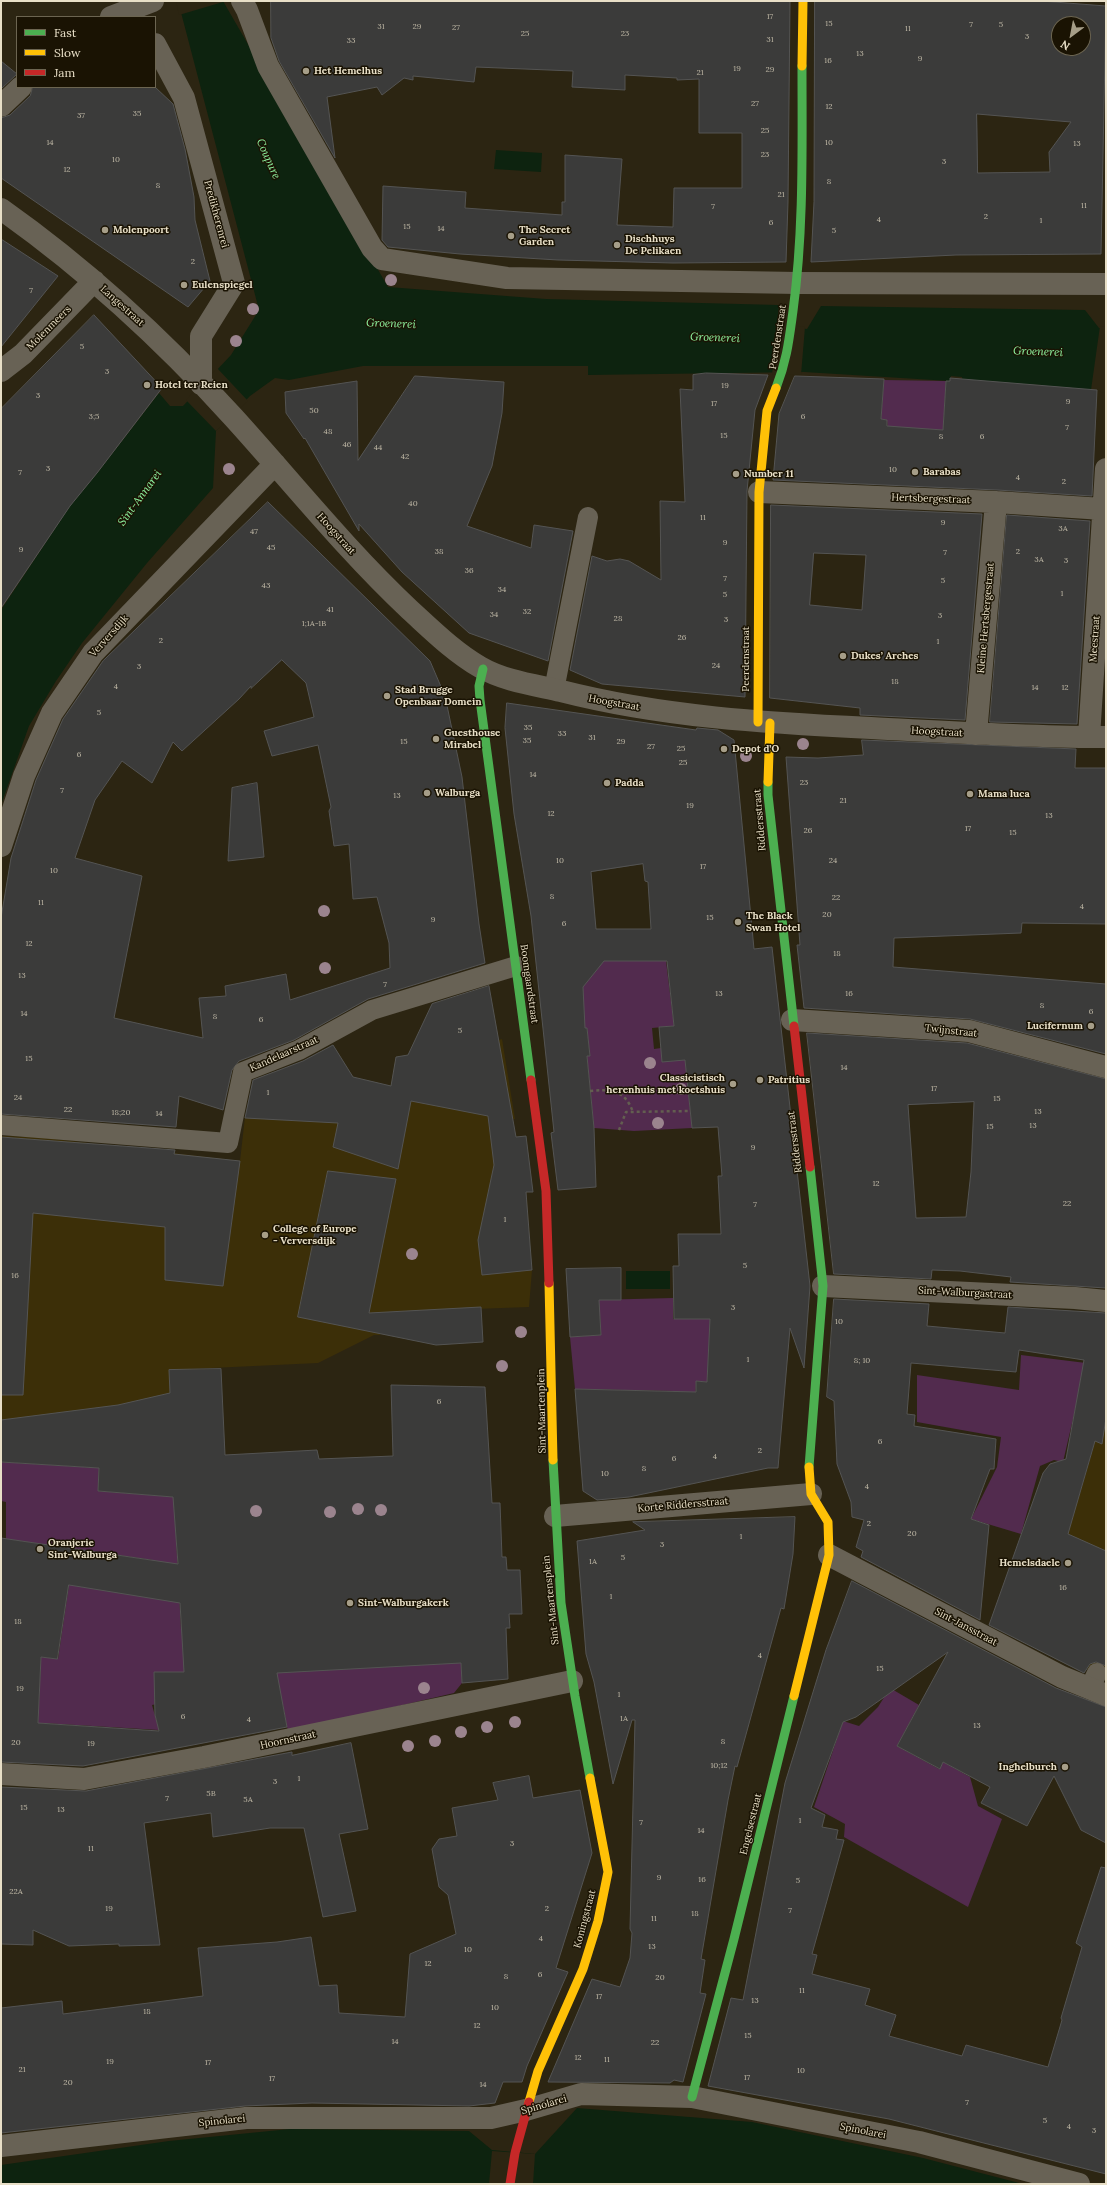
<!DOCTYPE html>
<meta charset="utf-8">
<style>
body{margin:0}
#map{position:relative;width:1107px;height:2185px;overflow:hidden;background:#2c2512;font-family:Lora,serif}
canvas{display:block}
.frame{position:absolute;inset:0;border:2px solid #e8dfc7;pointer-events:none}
.legend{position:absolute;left:16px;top:16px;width:140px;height:72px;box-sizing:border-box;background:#1a1303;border:1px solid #6c6551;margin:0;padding:5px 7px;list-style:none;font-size:12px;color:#e8dfc7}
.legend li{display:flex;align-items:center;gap:8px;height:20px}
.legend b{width:20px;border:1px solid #6c6551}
.north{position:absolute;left:1051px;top:16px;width:40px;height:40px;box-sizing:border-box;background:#1a1303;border:1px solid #6c6551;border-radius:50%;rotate:212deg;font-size:11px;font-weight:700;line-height:16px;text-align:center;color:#e8dfc7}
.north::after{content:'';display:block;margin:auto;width:14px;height:18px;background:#a69e88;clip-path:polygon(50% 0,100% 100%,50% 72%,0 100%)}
</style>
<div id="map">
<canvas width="1107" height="2185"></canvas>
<div class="frame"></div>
<ul class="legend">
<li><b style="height:5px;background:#4caf50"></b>Fast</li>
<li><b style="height:5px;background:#ffc107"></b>Slow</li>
<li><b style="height:5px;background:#c62828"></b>Jam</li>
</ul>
<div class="north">N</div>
</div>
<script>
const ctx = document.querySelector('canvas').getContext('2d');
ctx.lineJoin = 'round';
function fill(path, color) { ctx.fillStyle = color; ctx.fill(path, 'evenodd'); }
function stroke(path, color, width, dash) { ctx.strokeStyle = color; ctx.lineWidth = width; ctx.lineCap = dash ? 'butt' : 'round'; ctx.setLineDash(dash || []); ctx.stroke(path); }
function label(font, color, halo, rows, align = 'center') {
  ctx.font = font + ' Lora,serif'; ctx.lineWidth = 3; ctx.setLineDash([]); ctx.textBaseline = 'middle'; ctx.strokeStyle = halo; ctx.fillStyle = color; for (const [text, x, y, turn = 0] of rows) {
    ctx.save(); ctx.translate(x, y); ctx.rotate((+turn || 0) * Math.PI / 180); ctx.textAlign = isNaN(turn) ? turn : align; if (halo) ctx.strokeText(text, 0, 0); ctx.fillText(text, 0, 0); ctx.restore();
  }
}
const built = new Path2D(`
 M502,1039L515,1119L488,1116L527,1200L532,1270L529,1307L392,1312L379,1326L380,1335H374L318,1363L169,1370L176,1471L1,1462V1136L37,1137L240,1161L245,1117L391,1086L395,1061L417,1065Z
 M1106,1380V1676L1081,1666L1062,1495L1078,1500L1095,1442H1091Z`);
const green = new Path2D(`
 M884,380L946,381L943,430L888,428L887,420L881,419Z
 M596,960L666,961L674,1026L652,1028L654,1049L661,1048L685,1060L692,1128L634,1131L594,1128L587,1056H590L587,1028H584L582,983Z
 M673,1298V1319H711L707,1382L696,1381L695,1404L673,1391L575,1389L570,1337L601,1335L600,1316H595L594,1300Z
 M1021,1355L1086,1363L1063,1462L1054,1460L1040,1466L1021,1534L971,1519L997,1467L1001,1437L917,1422V1375L1019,1390Z
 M1,1462L99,1468L98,1491L175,1497L403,1525L176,1538L181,1629L461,1663L462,1683L454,1693L288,1732L283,1705L263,1708L207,1694L152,1705L159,1730L43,1723L38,1726L41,1657L58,1659L69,1585L152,1560L6,1539V1502L1,1501Z
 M890,1688L919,1705L897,1746L939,1769L943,1762L970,1777L978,1806L1002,1819L968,1907L844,1837L845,1824L814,1807L843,1721L859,1726L878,1707Z`);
const water = new Path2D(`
 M178,1H223L388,287L546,299L779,305L777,325L807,329L821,306L1085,310L1099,328L1106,329V391L1042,387V385L963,382L962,377L951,376L950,381L804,372L588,375V366H363L289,380L275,378L250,396L216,431L213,488L147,563L82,643L56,681L29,726L1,805V611L3,607L70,506L98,472L159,393L170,406H183L231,355L259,310Z
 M496,150L542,153L541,172L494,169Z
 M626,1271H670V1289H626Z
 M577,2108L752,2122L923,2158L1023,2184H1V2165L169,2141L290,2129L469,2131L492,2150L535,2154Z`);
const pier = new Path2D(`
 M176,1H223V2L179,15Z
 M779,320V324L805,327L801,375L772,374Z
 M1100,326L1106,327V393L1091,390Z
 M217,368L248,401L216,431L186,400Z
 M492,2151L535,2154L533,2184H489Z`);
const building = new Path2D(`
 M271,1H790L788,202L786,262L673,263L558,260L460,254L388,247L382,240L383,186L466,192L465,208L562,215V202H565V155L622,159L617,225L673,227L674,188H742V133H699V79L677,80V78L625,75V90L572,87L573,71L476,67L474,82L413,76V80L404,78L382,95L377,87L327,97L335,158L279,61L271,38Z
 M815,1H1041L1106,6L1101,254L956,255L811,262L814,202ZM1059,24H1083V48H1059ZM977,114L1071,122L1049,152L1050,172L978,173Z
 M1,61L17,74L1,89Z
 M33,87H155L173,104L185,149L194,197L195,220L210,281L188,307L1,178V118L10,115L30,96Z
 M1,239L58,276L1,347Z
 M94,315L162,388L97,473L70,506L1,608V409Z
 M706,373L768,375L755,410L747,491L745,697L602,684L570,670L592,556L607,561L620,559L629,561L661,580L660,501L685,502L680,389L693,390V375Z
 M415,376L504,382L502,413L492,466L467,526L531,548L534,525L573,531L548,661L469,633L402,572L359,524V531L305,438L304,439L286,413L285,392L357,381L358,460Z
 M795,376L884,379L881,419L887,420V426L943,430L946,381H950V378L1097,390L1092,496L997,490L773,480L779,414Z
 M268,502L430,661L445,696L462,777L479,924L485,963L368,999L294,1040L239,1061L232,1070L223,1110L179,1096L176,1127L1,1114V918L11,858L36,780L63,719L103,661ZM282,660L306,683L314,717L264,731L272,756L318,745L331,807L329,811L334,846L349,844L353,899L377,897L389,943L390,968L290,1000L286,974L225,986L226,996L199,998L203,1038L114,1018L142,876L75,858L95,800L122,761L152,783L173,742L182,751L239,699L251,686V688Z
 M771,505L982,514L965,720L860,715V708L770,698ZM814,553L866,555L862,610L810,605Z
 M1007,515L1090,521L1077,724L990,722Z
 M507,703L696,730L697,728L718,730L734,740L754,949L772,947L810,1286L804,1368L790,1328L778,1468H768L629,1497L597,1500L583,1491L575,1389L696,1392V1381L707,1382L710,1319H674L673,1266H679L678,1234H721L718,1176H722L718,1127L692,1128L685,1060L662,1062L659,1027L674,1026L667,961H604L583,987L585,1028H587L590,1056H587L594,1128L596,1187L558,1190L551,1133L554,1132L531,916L514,814L505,728ZM643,864L645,881L648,882L651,929H596L591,872Z
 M862,740L1076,749L1075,768H1106V924L1022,923L1021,933L894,938L893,967L1106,984V1054L970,1019L804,1008L797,945H800L786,757L818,758L863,755Z
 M257,783L264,857L228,861L232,788Z
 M489,986L516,1137L526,1136L533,1192H526L532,1270L482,1275L478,1240L494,1165L488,1116L411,1101L398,1169L333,1147L338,1123L245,1118L253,1080L303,1061L333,1045L353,1077L391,1086L396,1057L408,1055L432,1004Z
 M807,1033L967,1043L1106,1079V1288L1010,1282L1011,1277L960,1271L932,1270L931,1279L834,1274ZM974,1102L971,1172L966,1217L916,1218L908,1105Z
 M1,1137L175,1150L174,1154L240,1161L223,1286L165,1280V1227L33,1213L23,1395H1Z
 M328,1171L396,1179L369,1313L481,1307L483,1342L436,1345L298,1317Z
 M621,1268V1300H599L601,1335L570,1337L566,1269Z
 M834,1299L929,1304L927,1326L1005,1333L1008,1307L1106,1313V1418L1102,1444L1095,1441L1068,1534L1106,1551V1666L1096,1662L1090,1664L1084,1673L989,1625L1043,1473L1050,1464L1066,1459L1084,1360L1019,1350L1016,1372L911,1363L907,1414L915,1415L914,1426L996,1439L994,1469H990L971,1519L989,1525L980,1620L861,1557L863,1551L856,1547L864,1520L852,1517L851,1502L837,1464L834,1401L827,1397Z
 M221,1369L225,1455L317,1450L319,1459L393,1456L391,1385L485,1387L492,1503H500L502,1557H506L507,1570H520L522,1614H509L510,1628H506L508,1679L462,1683L461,1663L277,1673L287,1727L83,1766L1,1762V1538L178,1564L173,1497L98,1491L99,1468L1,1462V1420L118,1405L170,1393L169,1370ZM69,1585L180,1603L184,1672H154L155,1715L159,1731L38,1723L41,1657L57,1659Z
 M795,1517L793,1554L784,1609L781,1608L737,1767L735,1766L728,1800L701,1959L705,1960L700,1993L706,1994L683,2082L674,2080L670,2083L548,2082L592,1979L620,1987L630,1958L632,1933L630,1929L635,1720H632L613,1784L594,1682L586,1654L577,1541L645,1530L633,1522Z
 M852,1581L1056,1688L1106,1707V1843L1081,1830L1054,1776L1027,1826L981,1803L990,1787L943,1762L940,1769L897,1746L948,1652L856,1717L843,1722L811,1808L825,1815L822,1827L838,1830L836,1839L844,1840L812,1954L817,1955L812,1974L870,1989L865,2005L896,2015L889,2036L962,2056L966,2045L1048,2067L1062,2020L1061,2018L1082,1947L1076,1943L1101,1867L1106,1868V2174L889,2119L708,2086L731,1998L743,2000L785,1783L826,1650Z
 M351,1743L368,1829L339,1834L356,1911L323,1917L304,1828H270L213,1837L211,1813L144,1823L160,1945L119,1946V1944L69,1946L33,1930V1945L1,1944V1787L86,1791L292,1752V1755Z
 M529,1776L533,1798L580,1790L592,1853L556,1968L568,1972L527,2066L522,2082H503L495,2103L469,2106L312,2103L245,2106L1,2133V2008L62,2001L63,2014L203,1996L198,1948L277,1942L311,1937L319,1986L337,1985L339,2013L405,2017L410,1954L456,1934L448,1895L439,1887L432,1849L439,1839L457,1836L452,1808L498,1800L493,1783Z`);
const path = new Path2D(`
 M590,1091C611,1089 625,1090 633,1112
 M619,1130L626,1112L690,1111`);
const lane = new Path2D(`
 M554,690L588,517
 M1,1125L228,1143L243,1072L299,1050L372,1010L516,966
 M1090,1688L1097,1673`);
const street = new Path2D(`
 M242,1L247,10L268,66L372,248L382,259L507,278L797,283L1106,284
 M111,17L153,1
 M155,44L184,98L234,283L201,336V384
 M1,106L21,87
 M1,209C86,269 164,341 234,418C292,482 346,550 410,610C432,630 454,652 480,667C504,681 535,685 561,691C663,717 767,723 871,728C950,732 1028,737 1106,737
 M1,371L23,354L94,281
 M759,492L996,502L1103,509
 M976,734L996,502
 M1089,737L1106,469
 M1,846L24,776L52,713L93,653L275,464
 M792,1020L969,1031L1106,1067
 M823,1286L1075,1298L1106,1301
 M555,1516L811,1494
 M829,1555L1062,1677L1106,1695
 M1,1774L84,1779L204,1757L572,1681
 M1,2146L246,2118H491L526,2110L581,2094L692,2097L919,2142L1079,2184`);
const fast = new Path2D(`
 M776,388C787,360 789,340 793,311C804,230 802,148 802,66
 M483,669L479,686L480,700L531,1080
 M768,782V795L794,1026
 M553,1460L561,1603L575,1696L590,1778
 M809,1467L823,1286L810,1167
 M692,2097L734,1939L794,1696`);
const slow = new Path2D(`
 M802,66L803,1
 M758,722L759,492L767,411L776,388
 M768,782L770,723
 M549,1283L553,1460
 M794,1696L829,1555L828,1522L811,1494L809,1467
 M529,2102L538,2071L583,1969L598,1921L608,1872L590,1778`);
const jam = new Path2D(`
 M794,1026L810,1167
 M531,1080L546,1191L549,1283
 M510,2184L515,2153L529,2102`);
const trees = [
 [391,280],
 [253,309],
 [236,341],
 [229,469],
 [803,744],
 [746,756],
 [324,911],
 [325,968],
 [650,1063],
 [681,1089],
 [658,1123],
 [412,1254],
 [521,1332],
 [502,1366],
 [358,1509],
 [381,1510],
 [256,1511],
 [330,1512],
 [424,1688],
 [515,1722],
 [487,1727],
 [461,1732],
 [435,1741],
 [408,1746]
];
const markers = [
 [306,71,4,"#a69e88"],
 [105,230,4,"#a69e88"],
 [511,236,4,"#a69e88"],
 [617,245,4,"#a69e88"],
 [184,285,4,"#a69e88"],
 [147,385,4,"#a69e88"],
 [915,472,4,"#a69e88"],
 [736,474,4,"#a69e88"],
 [843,656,4,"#a69e88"],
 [387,696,4,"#a69e88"],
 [436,739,4,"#a69e88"],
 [724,749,4,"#a69e88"],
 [607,783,4,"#a69e88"],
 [427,793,4,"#a69e88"],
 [970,794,4,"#a69e88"],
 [738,922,4,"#a69e88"],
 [1091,1026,4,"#a69e88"],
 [760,1080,4,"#a69e88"],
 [733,1084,4,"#a69e88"],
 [265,1235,4,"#a69e88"],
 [40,1549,4,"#a69e88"],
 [1068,1563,4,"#a69e88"],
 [350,1603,4,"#a69e88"],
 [1065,1767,4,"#a69e88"]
];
const numberNames = [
 ["17",770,17],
 ["15",829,24],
 ["7",971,25],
 ["5",1001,25],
 ["31",381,27],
 ["29",417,27],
 ["27",456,28],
 ["11",908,29],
 ["25",525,34],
 ["23",625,34],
 ["3",1027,37],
 ["31",770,40],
 ["33",351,41],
 ["13",860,54],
 ["9",920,59],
 ["16",828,61],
 ["19",737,69],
 ["29",770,70],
 ["21",700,73],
 ["27",755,104],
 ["12",829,107],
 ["35",137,114],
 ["37",81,116],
 ["25",765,131],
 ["14",50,143],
 ["10",829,143],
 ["13",1077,144],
 ["23",765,155],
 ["10",116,160],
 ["3",944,162],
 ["12",67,170],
 ["8",829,182],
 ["8",158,186],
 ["21",781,195],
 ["11",1084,206],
 ["7",713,207],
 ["2",986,217],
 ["4",879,220],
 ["1",1041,221],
 ["6",771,223],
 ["15",407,227],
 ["14",441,229],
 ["5",834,231],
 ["2",193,262],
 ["7",31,291],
 ["5",82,347],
 ["3",107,372],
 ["19",725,386],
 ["3",38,396],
 ["9",1068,402],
 ["17",714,404],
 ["50",314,411],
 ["3;5",94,417],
 ["6",803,417],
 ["7",1067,428],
 ["48",328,432],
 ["15",724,436],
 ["8",941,437],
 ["6",982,437],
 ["46",347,445],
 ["44",378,448],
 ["42",405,457],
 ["3",48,469],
 ["10",893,470],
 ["7",20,473],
 ["4",1018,478],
 ["2",1064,482],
 ["40",413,504],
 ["11",703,518],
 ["9",943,523],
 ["3A",1063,529],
 ["47",254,532],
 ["9",725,543],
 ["45",271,548],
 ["9",21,550],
 ["38",439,552],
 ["2",1018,552],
 ["7",945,553],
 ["3A",1039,560],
 ["3",1066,561],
 ["36",469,571],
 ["7",725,579],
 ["5",943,581],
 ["43",266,586],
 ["34",502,590],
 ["1",1062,594],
 ["5",725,595],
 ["41",330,610],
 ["32",527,612],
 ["34",494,615],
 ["3",940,616],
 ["28",618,619],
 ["3",726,620],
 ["1;1A-1B",314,624],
 ["26",682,638],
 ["2",161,641],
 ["1",938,642],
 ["24",716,666],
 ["3",139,667],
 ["18",895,682],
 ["4",116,687],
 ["14",1035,688],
 ["12",1065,688],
 ["5",99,713],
 ["35",528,728],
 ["33",562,734],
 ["31",592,738],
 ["35",527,741],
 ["15",404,742],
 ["29",621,742],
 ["27",651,747],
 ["25",681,749],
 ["6",79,755],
 ["25",683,763],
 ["14",533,775],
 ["23",804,783],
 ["7",62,791],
 ["13",397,796],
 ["21",843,801],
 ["19",690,806],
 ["12",551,814],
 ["13",1049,816],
 ["17",968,829],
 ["26",808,831],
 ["15",1013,833],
 ["10",560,861],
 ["24",833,861],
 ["17",703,867],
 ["10",54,871],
 ["8",552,897],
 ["22",836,898],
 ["11",41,903],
 ["4",1082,907],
 ["20",827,915],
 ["15",710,918],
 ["9",433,920],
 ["6",564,924],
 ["12",29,944],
 ["18",837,954],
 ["13",22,976],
 ["7",385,985],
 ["13",719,994],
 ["16",849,994],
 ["8",1042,1006],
 ["6",1091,1012],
 ["14",24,1014],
 ["8",215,1017],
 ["6",261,1020],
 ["5",460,1031],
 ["15",29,1059],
 ["14",844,1068],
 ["17",934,1089],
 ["1",268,1093],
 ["24",18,1098],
 ["15",997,1099],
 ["22",68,1110],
 ["13",1038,1112],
 ["18;20",121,1113],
 ["14",159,1114],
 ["13",1033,1126],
 ["15",990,1127],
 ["9",753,1148],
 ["12",876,1184],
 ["22",1067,1204],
 ["7",755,1205],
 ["1",505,1220],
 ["5",745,1266],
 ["16",15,1276],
 ["3",733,1308],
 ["10",839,1322],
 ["1",748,1360],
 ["8; 10",862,1361],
 ["6",439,1402],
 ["6",880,1442],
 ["2",760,1451],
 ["4",715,1457],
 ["6",674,1459],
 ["8",644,1469],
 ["10",605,1474],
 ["4",867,1487],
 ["2",869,1524],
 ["20",912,1534],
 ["1",741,1537],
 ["3",662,1545],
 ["5",623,1558],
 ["1A",593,1562],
 ["16",1063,1588],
 ["1",611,1597],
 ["18",18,1622],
 ["4",760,1656],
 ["15",880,1669],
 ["19",20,1689],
 ["1",619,1695],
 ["6",183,1717],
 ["1A",624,1719],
 ["4",249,1720],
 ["13",977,1726],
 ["8",723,1742],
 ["20",16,1743],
 ["19",91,1744],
 ["10;12",719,1766],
 ["1",299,1779],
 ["3",275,1782],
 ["5B",211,1794],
 ["7",167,1799],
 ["5A",248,1800],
 ["15",24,1808],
 ["13",61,1810],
 ["1",800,1821],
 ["7",641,1823],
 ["14",701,1831],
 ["3",512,1844],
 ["11",91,1849],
 ["9",659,1878],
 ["16",702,1880],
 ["5",798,1881],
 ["22A",16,1892],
 ["19",109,1909],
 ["2",547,1909],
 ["7",790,1911],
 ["18",695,1914],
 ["11",654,1919],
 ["4",541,1939],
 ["13",652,1947],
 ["10",468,1950],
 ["12",428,1964],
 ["6",540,1975],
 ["8",506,1977],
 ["20",660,1978],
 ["11",802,1991],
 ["17",599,1997],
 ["13",755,2001],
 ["10",495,2008],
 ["18",147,2012],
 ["12",477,2026],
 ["15",748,2036],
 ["14",395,2042],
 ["22",655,2043],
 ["12",578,2058],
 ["11",607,2060],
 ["19",110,2062],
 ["17",208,2063],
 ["21",22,2070],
 ["10",801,2071],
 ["17",747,2078],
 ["17",272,2079],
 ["20",68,2083],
 ["14",483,2085],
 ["7",967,2103],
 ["5",1045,2121],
 ["4",1069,2127],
 ["3",1094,2131]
];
const poiNames = [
 ["Het Hemelhus",314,71],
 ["Molenpoort",113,230],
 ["The Secret",519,230],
 ["Garden",519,242],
 ["Dischhuys",625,239],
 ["De Pelikaen",625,251],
 ["Eulenspiegel",192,285],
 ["Hotel ter Reien",155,385],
 ["Barabas",923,472],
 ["Number 11",744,474],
 ["Dukes’ Arches",851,656],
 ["Stad Brugge",395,690],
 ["Openbaar Domein",395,702],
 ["Guesthouse",444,733],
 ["Mirabel",444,745],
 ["Depot d’O",732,749],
 ["Padda",615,783],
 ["Walburga",435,793],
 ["Mama luca",978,794],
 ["The Black",746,916],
 ["Swan Hotel",746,928],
 ["Lucifernum",1083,1026,"right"],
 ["Classicistisch",725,1078,"right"],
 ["herenhuis met koetshuis",725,1090,"right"],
 ["Patritius",768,1080],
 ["College of Europe",273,1229],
 ["- Verversdijk",273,1241],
 ["Oranjerie",48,1543],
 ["Sint-Walburga",48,1555],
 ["Hemelsdaele",1060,1563,"right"],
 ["Sint-Walburgakerk",358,1603],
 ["Inghelburch",1057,1767,"right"]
];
const streetNames = [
 ["Predikherenrei",216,214,75],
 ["Langestraat",122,306,42],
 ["Molenmeers",49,328,-45],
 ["Peerdenstraat",778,337,-81],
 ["Hertsbergestraat",931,499,2],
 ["Hoogstraat",336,534,48],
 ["Kleine Hertsbergestraat",986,618,-85],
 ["Verversdijk",109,636,-48],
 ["Meestraat",1095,639,-86],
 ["Peerdenstraat",746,659,-90],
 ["Hoogstraat",614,703,10],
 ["Hoogstraat",937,732,3],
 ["Riddersstraat",760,820,-95],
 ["Boomgaardstraat",529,984,82],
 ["Twijnstraat",951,1031,6],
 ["Kandelaarstraat",284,1054,-24],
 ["Riddersstraat",795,1142,-97],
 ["Sint-Walburgastraat",965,1293,3],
 ["Sint-Maartenplein",542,1411,-91],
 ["Korte Riddersstraat",683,1505,-5],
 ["Sint-Maartensplein",551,1600,-96],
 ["Sint-Jansstraat",966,1627,28],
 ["Hoornstraat",288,1740,-12],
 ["Engelsestraat",751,1824,-76],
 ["Koningstraat",585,1919,-75],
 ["Spinolarei",544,2105,-16],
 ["Spinolarei",222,2121,-6],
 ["Spinolarei",863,2131,11]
];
const waterNames = [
 ["Coupure",268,159,66],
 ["Groenerei",391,324,2],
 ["Groenerei",715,338,2],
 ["Groenerei",1038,352,2],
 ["Sint-Annarei",140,498,-54]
];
fill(built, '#3c2f08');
fill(green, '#522b4e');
fill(water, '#0d230f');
fill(pier, '#2c2512');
fill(building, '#3b3b3a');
stroke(building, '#545453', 1);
stroke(path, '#635e50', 2.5, [3, 3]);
stroke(lane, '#686255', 20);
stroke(street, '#686255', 22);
stroke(fast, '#4caf50', 9);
stroke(slow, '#ffc107', 9);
stroke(jam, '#c62828', 9);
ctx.fillStyle = '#9b848e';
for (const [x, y] of trees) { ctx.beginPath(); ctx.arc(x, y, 6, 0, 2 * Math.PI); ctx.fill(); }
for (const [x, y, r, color] of markers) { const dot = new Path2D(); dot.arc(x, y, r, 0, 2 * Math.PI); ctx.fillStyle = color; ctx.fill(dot); stroke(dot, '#1a1303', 1.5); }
label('8px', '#bdb6a4', null, numberNames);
label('bold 10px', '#e8dfc7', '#1a1303', poiNames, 'left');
label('10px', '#e8dfc7', '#1a1303', streetNames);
label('italic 11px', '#8ef6a1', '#1a1303', waterNames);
</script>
